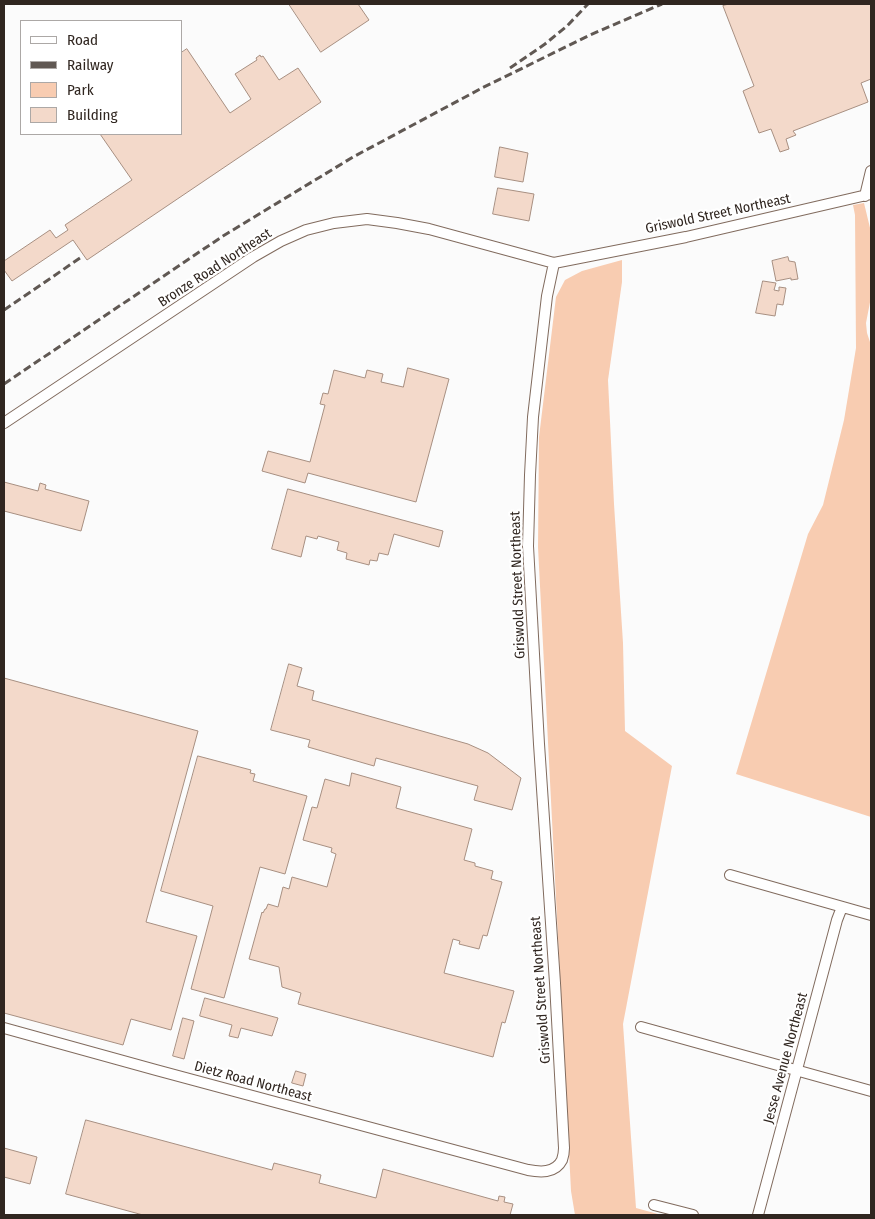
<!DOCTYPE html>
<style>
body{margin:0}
#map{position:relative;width:875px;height:1219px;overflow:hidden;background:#fbfbfb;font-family:"Fira Sans Condensed",sans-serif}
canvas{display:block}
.frame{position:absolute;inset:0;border:5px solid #302620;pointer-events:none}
.legend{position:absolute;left:20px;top:20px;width:162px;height:115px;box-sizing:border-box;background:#fff;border:1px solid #aca8a6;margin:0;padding:6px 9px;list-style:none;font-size:15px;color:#302620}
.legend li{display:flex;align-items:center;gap:10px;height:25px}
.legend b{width:25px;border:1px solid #aca8a6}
</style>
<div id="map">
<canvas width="875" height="1219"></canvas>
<div class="frame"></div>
<ul class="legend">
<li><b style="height:6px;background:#fff"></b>Road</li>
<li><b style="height:6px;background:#605853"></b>Railway</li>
<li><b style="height:14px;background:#f8ccb1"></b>Park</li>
<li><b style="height:14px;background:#f3d9ca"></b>Building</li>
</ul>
</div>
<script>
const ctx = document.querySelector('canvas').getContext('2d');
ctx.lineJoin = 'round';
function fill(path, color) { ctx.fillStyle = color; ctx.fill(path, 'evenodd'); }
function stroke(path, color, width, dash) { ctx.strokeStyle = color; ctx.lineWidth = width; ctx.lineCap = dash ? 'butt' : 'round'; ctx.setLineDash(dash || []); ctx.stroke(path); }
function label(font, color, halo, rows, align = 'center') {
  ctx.font = font + ' "Fira Sans Condensed",sans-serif'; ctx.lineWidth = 4.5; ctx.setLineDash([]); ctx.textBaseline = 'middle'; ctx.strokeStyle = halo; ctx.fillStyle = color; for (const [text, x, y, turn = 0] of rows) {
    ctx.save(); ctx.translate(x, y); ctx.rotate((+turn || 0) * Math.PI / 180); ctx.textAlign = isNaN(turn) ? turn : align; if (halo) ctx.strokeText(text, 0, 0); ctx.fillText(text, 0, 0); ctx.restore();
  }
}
const green = new Path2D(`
 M864,203L871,232V297L866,323L867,333L871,345V817L736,774L808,534L823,505L844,420L856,348L855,215L853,205Z
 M622,260V282L608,380L614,504L623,643L625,731L672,766L623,1024L636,1208L658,1214V1215H575L571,1191L538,547L539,437L556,297L565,280L582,271Z`);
const building = new Path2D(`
 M289,4H358L369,20L321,52Z
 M729,4H871V79L861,83L868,102L793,131L796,135L786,139L789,149L780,152L771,129L759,133L743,91L754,86L723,6Z
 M187,49L230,113L251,99L235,74L257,60L256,58L260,55L261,57L263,56L279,80L298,68L321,102L87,260L73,240L12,281L4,270V261L50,230L56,238L68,230L65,225L132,180L100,134H181V53Z
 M500,147L528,153L523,182L495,177Z
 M498,188L534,194L529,221L493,214Z
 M788,257L789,261L795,262L798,279L791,280V278L776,281L772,261Z
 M763,281L776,283L774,290L779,291V287L786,288L783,305L777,304L775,316L756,313Z
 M408,368L449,379L416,502L308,473L305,483L262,471L268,451L310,462L325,405L320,404L323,393L328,394L334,370L365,378L367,370L383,374L381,382L403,387Z
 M4,482L38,491L40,483L46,485L45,489L89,501L81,531L4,511Z
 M288,489L443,531L439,547L394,534L388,555L379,553L377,561L370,560L369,565L346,559L347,553L337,550L339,542L318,536L317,539L306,536L301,557L272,549Z
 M289,664L302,668L297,686L314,691L312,700L468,744L488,753L521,778L512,810L474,800L478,786L376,758L374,766L308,747L310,740L271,730Z
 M4,678L198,731L146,922L197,936L171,1030L131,1019L123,1045L4,1013Z
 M198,756L251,770L250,773L255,774L253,781L307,796L285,874L260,867L224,998L191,989L213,906L161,891Z
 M352,773L401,787L396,808L472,829L464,860L475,863V866L493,871L491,879L502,882L487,936L483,935L479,949L459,944L460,941L453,939L444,973L514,991L505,1023L502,1022L493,1057L298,1004L301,993L282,987L279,967L249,959L262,912L263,913L265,909H266L268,904L278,907L283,887L289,889L292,877L327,887L336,854L331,852L332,848L303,840L312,807L317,808L325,779L349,786Z
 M205,998L278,1018L272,1036L241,1028L238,1038L229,1036L232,1025L200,1016Z
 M183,1018L194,1021L184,1059L173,1056Z
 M296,1071L306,1074L303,1086L292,1083Z
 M86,1120L272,1170L274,1163L321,1175L319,1183L376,1198L383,1169L498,1201L499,1196L505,1197L504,1202L513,1204L510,1215H143L66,1194Z
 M4,1148L37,1157L30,1184L4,1177Z`);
const minor = new Path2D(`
 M865,196L871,171
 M4,423L253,257L281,241L306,230L334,223L367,219L397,223L429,229L554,263L686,237L871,194
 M730,875L871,915
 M641,1027L871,1091
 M4,1028L156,1070L528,1170C539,1172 555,1174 562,1160C563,1157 564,1152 564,1148L555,983L539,744L528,546L530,475L533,417L547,296L554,263
 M654,1205L693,1215
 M758,1215L837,920L842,907`);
const rail = new Path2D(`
 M510,68L545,44L567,26L588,4
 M4,310L83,256
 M4,384L223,236L353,157L482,88L590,35L662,4`);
const streetNames = [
 ["Griswold Street Northeast",718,214,-12],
 ["Bronze Road Northeast",215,268,-33],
 ["Griswold Street Northeast",518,585,-92],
 ["Griswold Street Northeast",541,990,-94],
 ["Jesse Avenue Northeast",786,1058,-75],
 ["Dietz Road Northeast",253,1082,15]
];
fill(green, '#f8ccb1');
fill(building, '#f3d9ca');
stroke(building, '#a78f81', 1);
stroke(minor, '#816b5e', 12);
stroke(minor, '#fff', 10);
stroke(rail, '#605853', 3, [8, 4]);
label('14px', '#302620', '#fff', streetNames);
</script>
